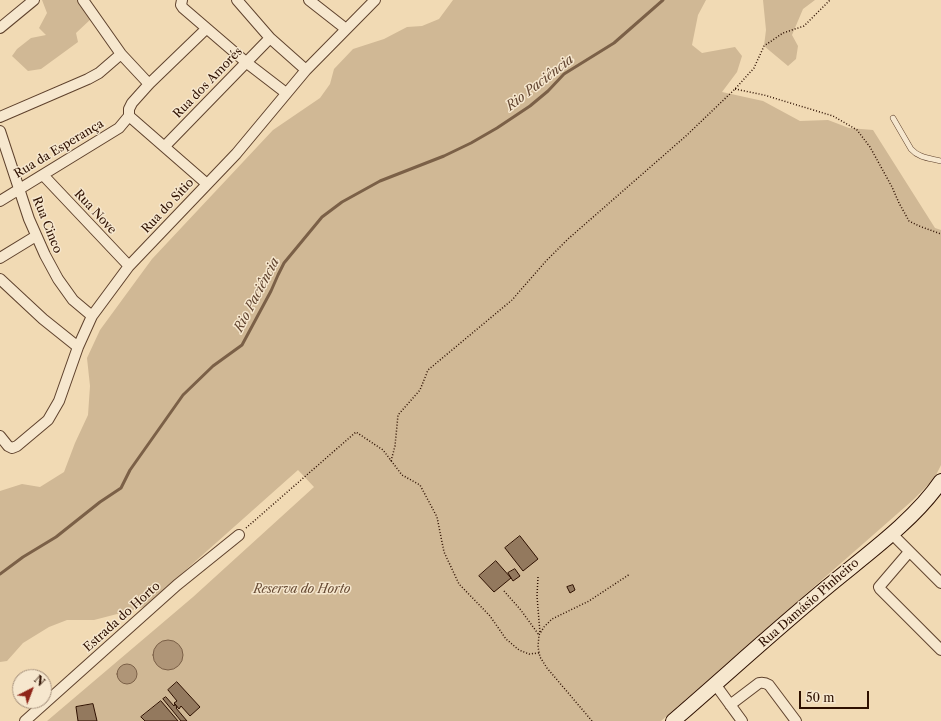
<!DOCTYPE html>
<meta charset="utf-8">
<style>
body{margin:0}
#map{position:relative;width:941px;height:721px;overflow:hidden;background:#f1dab4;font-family:"Libre Caslon Text",serif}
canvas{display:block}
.north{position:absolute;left:12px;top:669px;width:40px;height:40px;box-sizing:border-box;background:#f6e7ce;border:1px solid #a6917c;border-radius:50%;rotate:42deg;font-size:11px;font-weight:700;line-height:16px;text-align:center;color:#2e1000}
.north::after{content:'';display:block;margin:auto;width:14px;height:18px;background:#8f2418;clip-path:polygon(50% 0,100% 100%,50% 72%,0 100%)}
.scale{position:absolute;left:799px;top:691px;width:70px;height:18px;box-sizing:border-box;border:2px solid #2e1000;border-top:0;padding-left:5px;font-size:12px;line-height:14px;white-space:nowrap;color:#2e1000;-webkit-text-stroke:3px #f6e7ce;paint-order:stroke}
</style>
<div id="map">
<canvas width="941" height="721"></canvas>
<div class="north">N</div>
<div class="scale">50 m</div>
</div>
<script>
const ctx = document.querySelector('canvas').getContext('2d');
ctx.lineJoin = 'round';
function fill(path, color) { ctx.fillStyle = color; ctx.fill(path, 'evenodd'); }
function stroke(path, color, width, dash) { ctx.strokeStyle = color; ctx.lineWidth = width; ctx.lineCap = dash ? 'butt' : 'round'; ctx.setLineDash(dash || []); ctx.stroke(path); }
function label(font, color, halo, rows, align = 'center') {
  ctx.font = font + ' "Libre Caslon Text",serif'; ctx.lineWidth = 3; ctx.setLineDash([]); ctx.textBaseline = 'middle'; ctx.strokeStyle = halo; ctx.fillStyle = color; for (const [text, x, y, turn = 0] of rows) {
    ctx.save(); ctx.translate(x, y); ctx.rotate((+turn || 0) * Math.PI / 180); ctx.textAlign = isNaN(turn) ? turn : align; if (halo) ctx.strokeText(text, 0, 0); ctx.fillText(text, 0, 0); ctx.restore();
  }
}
const green = new Path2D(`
 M42,0H79L92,18L76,33L78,42L41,69L28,71L12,56L17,49L31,38L46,35L39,28L47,13Z
 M453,0H706L698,15L692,45L702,53L735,47L742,56L737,72L722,92L763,101L800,121L828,120L849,128L873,130L935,228L941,230V465L934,479L913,500L661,721H47L193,597L314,487L298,470L144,607L94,620H67L49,627L23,643L7,661L0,662V491L22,484L40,487L64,472L75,443L88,415L90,386L87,358L100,330L152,259L273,130L320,98L330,84L334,69L353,49L384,39L407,27L422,26L439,19Z
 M763,0H815L803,9L792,35L798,46L796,59L788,66L764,46L766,30Z`);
const water = new Path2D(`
 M153 655a15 15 0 1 1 30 0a15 15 0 1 1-30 0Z
 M117 674a10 10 0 1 1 20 0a10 10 0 1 1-20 0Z`);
const stream = new Path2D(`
 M0,574L23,557L56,537L100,502L121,488L130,470L183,395L213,366L242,345L271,291L278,275L284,263L322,217L342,202L380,181L444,156L471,143L497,128L530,106L548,91L564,74L614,43L663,0`);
const building = new Path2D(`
 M520,536L538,559L523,571L505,548Z
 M496,561L511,578L494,592L479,576Z
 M515,569L520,576L513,581L508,573Z
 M573,585L575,590L570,593L567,587Z
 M177,682L200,707L190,716L181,706L179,709L175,704L174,703L177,701L168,690Z
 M166,697L174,706L175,704L177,707L176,708L187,721H181L163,699Z
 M161,701L178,721H145L141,717Z
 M93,704L97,721H78L76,707Z`);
const path = new Path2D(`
 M735,89L764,95L833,116L857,130L870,147L892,187L899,203L909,221L919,226L941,234
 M391,461L395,446L398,415L420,390L428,370L512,300L546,261L568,239L687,135L735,89L754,68L764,46L783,33L804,26L830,0
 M246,528L356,432L383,450L402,475L420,485L437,517L444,552L459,584L490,616L506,639L519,650L529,654L539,653
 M538,577L537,596L540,633
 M504,591L520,609L539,635
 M592,721L547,668L540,657L538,647L539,635L544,627L552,619L589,601L630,574`);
const lane = new Path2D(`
 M893,118L911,149C919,158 929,158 941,161`);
const street = new Path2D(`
 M83,0L121,54L149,84
 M182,0L181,5L183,8L247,63L286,93
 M237,0L270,38L306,70
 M309,0L346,29
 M0,28L34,0
 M206,29L149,84L132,103L129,109V116L207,184
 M0,117L88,79L99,73L121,54
 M0,131L29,219L45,255L58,279L73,300L92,316
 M165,146L270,38
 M43,175L129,266
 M0,201L119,128L129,116
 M0,258L36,236
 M0,279L43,319L78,347
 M0,436L8,446L12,448L17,446L48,420L59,401L78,347L92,316L129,266L236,154L306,70L375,0
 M891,533L941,583
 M909,552L879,587L880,589L941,650
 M715,684L742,721
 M730,705L759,683C763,682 766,683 769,685L796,721
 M25,721L177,585L239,535`);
const secondary = new Path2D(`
 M673,721C724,677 774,631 826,588C863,557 914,521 941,481`);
const streetNames = [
 ["Rua dos Amorés",208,83,-46],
 ["Rua da Esperança",59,149,-31],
 ["Rua do Sítio",168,206,-47],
 ["Rua Nove",95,212,47],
 ["Rua Cinco",47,225,68],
 ["Rua Damásio Pinheiro",809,603,-41],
 ["Estrada do Horto",122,617,-42]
];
const parkNames = [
 ["Reserva do Horto",302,590]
];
const waterNames = [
 ["Rio Paciência",540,83,-38],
 ["Rio Paciência",257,295,-62]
];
fill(green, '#d0b895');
fill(water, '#af9577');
stroke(water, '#7b6047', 1);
stroke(stream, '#7b6047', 3);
fill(building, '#93795e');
stroke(building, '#2e1000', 1);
stroke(lane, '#5f422d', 6);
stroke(street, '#5f422d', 12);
stroke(secondary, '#2e1000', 16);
stroke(path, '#2e1000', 1.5, [1, 2]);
stroke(lane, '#f6e7ce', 5);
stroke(street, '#f6e7ce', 10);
stroke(secondary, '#f6e7ce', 14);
label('12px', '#2e1000', '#f6e7ce', streetNames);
label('italic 12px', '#674b34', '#f6e7ce', parkNames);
label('italic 13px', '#624530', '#f6e7ce', waterNames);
</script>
